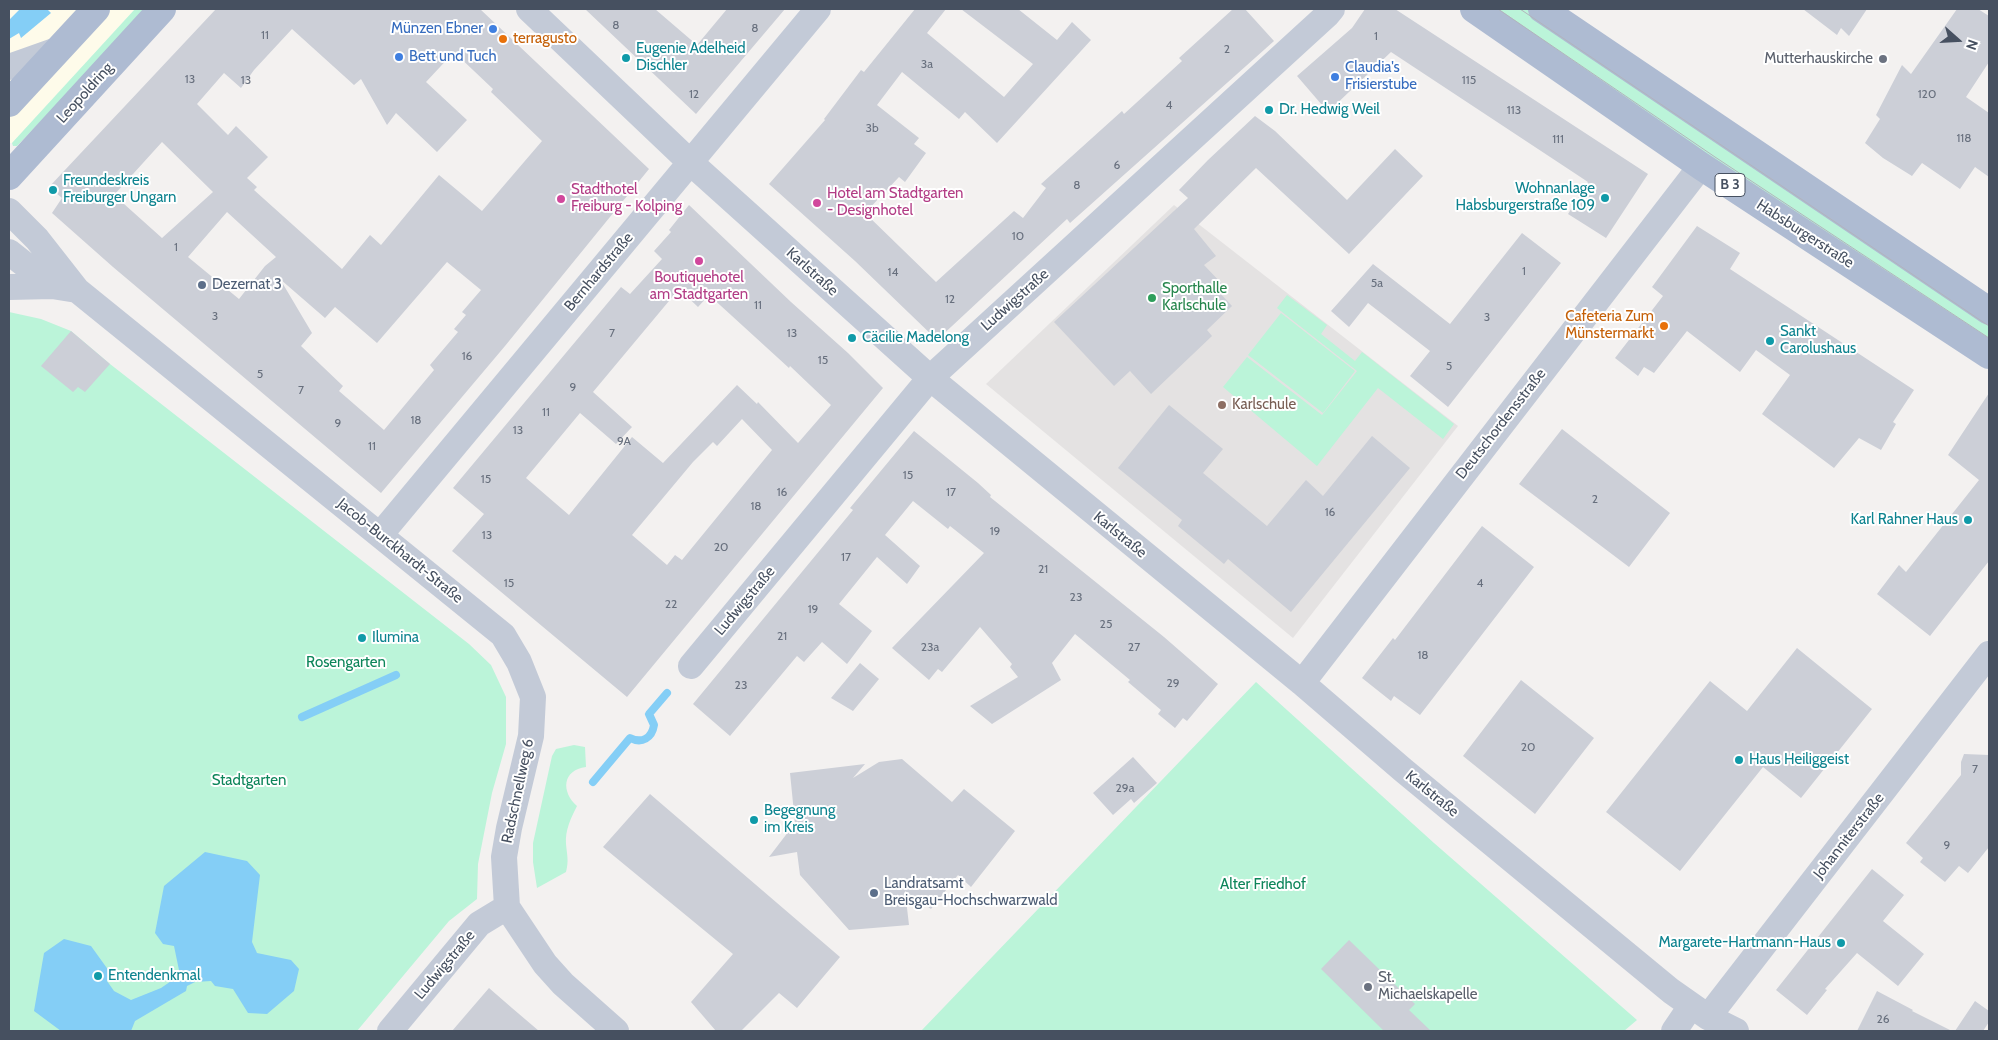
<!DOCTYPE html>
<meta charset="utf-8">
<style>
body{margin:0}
#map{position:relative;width:1998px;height:1040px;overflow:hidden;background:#f3f1f0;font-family:Cabin,sans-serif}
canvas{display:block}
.frame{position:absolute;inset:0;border:10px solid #465060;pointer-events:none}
.north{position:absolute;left:1933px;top:15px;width:50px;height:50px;-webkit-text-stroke:4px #fff;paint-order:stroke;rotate:109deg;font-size:14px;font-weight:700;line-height:20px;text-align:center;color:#465060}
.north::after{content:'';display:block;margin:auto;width:18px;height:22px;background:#465060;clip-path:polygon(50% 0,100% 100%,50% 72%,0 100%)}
</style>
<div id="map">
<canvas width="1998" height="1040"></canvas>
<div class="frame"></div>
<div class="north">N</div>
</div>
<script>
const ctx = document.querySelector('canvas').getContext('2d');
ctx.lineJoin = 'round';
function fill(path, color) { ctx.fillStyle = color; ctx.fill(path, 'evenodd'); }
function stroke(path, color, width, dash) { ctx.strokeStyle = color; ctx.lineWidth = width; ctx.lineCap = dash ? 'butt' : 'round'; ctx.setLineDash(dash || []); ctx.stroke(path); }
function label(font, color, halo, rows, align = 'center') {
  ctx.font = font + ' Cabin,sans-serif'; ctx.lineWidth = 4; ctx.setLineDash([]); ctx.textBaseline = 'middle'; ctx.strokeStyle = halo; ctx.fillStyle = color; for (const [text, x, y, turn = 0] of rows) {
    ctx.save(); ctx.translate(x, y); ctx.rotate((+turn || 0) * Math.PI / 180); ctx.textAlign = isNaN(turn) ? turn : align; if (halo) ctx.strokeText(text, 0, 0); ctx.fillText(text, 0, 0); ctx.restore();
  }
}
const commercial = new Path2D(`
 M9,9H135L12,143H9Z`);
const education = new Path2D(`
 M1174,205L1458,426L1293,638L986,384Z`);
const green = new Path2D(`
 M135,9H148L17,146H13L12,143Z
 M1488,9H1530L1989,318V346Z
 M1287,295L1327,325L1321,334L1355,361L1362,352L1454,424L1443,439L1378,388L1317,466L1223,387L1247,357L1322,415L1357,371L1277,308Z
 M9,312L41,319L71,331L110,364L469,644L491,665L506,697V744L492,793L478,864L477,899L449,921L357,1031H9Z
 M1281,313L1355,371L1323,413L1248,355Z
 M1256,682L1434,843L1637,1020L1624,1031H921Z
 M574,745L585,747L586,767C562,770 561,792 577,806C571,818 565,830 566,844C567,855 569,861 566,872L537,888L533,862V843L552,756L556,749Z`);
const water = new Path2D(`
 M20,9H47L51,13L21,38L19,33L9,39V20Z
 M205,852L247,861L260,875L252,942L257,953L291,960L299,969L294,991L267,1014L248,1013L233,989L215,986L211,981L195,982L187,986L186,991L135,1021L131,1031H61L34,1011L44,953L64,939L91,946L109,971L107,981L114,991L131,1000L161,988L180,975L174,946L163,944L155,933L164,886Z`);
const stream = new Path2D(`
 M302,717L396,675
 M593,782L630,738C642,744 652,738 654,725L649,714L667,693`);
const building = new Path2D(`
 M216,9H480L649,169L505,346L381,493L113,267L52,213L62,198L49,187ZM292,29L354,85L361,79L387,125L396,113L437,152L467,120L426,82L454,52L493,89L491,92L542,141L482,211L439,175L381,245L370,235L342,269L254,190L257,187L247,178L268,157L236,126L228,135L197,104L224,73L241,88L254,70ZM162,142L213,192L162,238L114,195ZM227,212L276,257L265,266L239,299L188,257ZM447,262L481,290L462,312L466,315L454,329L458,332L430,365L434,370L384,430L339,391L343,386L301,346L312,333L280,279L325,318L335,307L377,343Z
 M585,9H655L697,45L727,9H785L696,114Z
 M915,9H946L927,33L1004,97L1033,64L961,9H1018L1057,40L1072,22L1091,40L997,143L965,112L959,119L902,72L877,105L919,138L914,144L926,153L905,182L899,177L865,213L936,282L1014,211L1023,218L1046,188L1041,184L1122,111L1124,114L1182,61L1179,58L1233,9H1245L1274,41L1070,223L1067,219L937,340L855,261L769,184L825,120L824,119L861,70L864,72Z
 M1365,9H1395L1648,174L1606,238L1568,214L1588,182L1391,52L1328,112L1297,76L1352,28Z
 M1803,9H1867L1849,36L1841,28L1837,35Z
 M1957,9H1978L1989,16V62L1966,97L1989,113V177L1975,167L1960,189L1922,163L1912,176L1883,158L1865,143L1880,119L1876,115L1902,65L1911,74Z
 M1255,116L1275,131L1347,200L1395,149L1423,176L1349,254L1256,168L1194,229L1216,256L1204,265L1223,285L1217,290L1232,306L1207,330L1212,336L1151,394L1130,371L1114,386L1054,322L1188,198L1179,190L1208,160Z
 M689,205L791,302L848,353L883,388L627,697L452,551L484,514L453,488L621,287L630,294L662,259L654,251L671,232L669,230ZM679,289L698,307L709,295L789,368L790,366L831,405L798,443L758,402L757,404L737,385L663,463L632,437L569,515L526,478L580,413L616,444L632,427L593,392ZM742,419L772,450L682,560L675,555L667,565L632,535L693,462L713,442L717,446Z
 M1697,226L1740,253L1730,269L1914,390L1893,422L1896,424L1881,450L1859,438L1834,468L1762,414L1790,375L1756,350L1740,372L1687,331L1654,373L1644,367L1638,376L1615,358L1663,296L1652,287Z
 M1522,233L1561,263L1448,407L1410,376L1430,351L1368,303L1349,327L1331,311L1373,264L1450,324Z
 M71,331L110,364L85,392L78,387L73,392L41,366Z
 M1989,393V561L1930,636L1877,594L1899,565L1906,572L1979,480L1948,455Z
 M1169,405L1223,449L1203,473L1267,526L1306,480L1323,496L1372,436L1410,468L1291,612L1228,559L1224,564L1178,526L1182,520L1118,468Z
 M1562,429L1670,513L1629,567L1519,484Z
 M914,431L978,483L991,495L990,497L1164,637L1218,684L1187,721L1183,718L1175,728L1158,714L1161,710L1128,682L1130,680L1075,634L1052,663L1061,680L992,724L970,706L1018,677L1010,667L1012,664L980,627L942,672L938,669L929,680L892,648L984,553L950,526L948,529L913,501L885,535L920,566L907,584L877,557L839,604L872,631L847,664L822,642L804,662L797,656L730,736L693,704L853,510L850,508Z
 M1482,526L1534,567L1420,715L1394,696L1391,701L1362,678L1393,638L1395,640Z
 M1797,648L1872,709L1801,798L1763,767L1680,871L1606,812L1710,681L1747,711Z
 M860,663L879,679L853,711L831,698Z
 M1521,680L1594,738L1535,814L1463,756Z
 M1964,754L1989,755V847L1968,873L1959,866L1945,882L1920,862L1923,858L1906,843L1961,775V762Z
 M1133,757L1157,783L1134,803L1131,799L1113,815L1093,793Z
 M902,759L952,802L964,789L1015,831L971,887L958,875L931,909L905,891L909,925L849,930L800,875L797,852L769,857L795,823L790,773L865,764L853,778L879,762Z
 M650,794L840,957L797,1008L779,993L741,1031H716L691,1002L733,954L603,847Z
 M1872,869L1904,895L1883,921L1924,954L1898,986L1857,953L1825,989L1827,990L1807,1015L1776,990Z
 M1349,940L1415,1004L1409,1010L1431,1031H1384L1321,969Z
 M489,988L512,1008L539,1031H452Z
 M1877,991L1913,1010L1912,1011L1952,1031H1857Z
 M1975,1001L1989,1011V1022L1983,1031H1955Z`);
const street = new Path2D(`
 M529,9L691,163L930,378L1302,683L1403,770L1671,991L1708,1017L1736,1031
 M9,67L57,50
 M9,211L37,239L77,290L503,635L519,662L533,697L531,736L509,828L504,857L507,907L479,924L390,1031
 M9,252L52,286
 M9,287L52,286L77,290
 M380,535L818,9
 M691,666L930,378L1327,15L1332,9
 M1302,683L1701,166
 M506,890L507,907L545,964L563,984L616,1031
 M1708,1017L1989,654
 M1674,1031L1691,1006`);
const primary = new Path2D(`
 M1474,9L1701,166L1989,355
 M1542,9L1989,311
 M9,103L96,9
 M9,176L162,9`);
const tram = new Path2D(`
 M1498,9L1715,157L1989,338
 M1520,9L1989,326`);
const markers = [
 [493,29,5,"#3f7fe0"],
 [503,39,5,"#e8710a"],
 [399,57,5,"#3f7fe0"],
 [626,58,5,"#0f9aa8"],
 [1883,59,5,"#6b7280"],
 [1335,77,5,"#3f7fe0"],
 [1269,110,5,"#0f9aa8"],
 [53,190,5,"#0f9aa8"],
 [1605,198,5,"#0f9aa8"],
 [561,199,5,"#d1479c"],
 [817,203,5,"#d1479c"],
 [699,261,5,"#d1479c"],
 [202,285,5,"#5c6f8a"],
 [1152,298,5,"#2e9e5b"],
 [1664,326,5,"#e8710a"],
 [852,338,5,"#0f9aa8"],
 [1770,341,5,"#0f9aa8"],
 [1222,405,5,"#8d6e63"],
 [1968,520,5,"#0f9aa8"],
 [362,638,5,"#0f9aa8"],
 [1739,760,5,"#0f9aa8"],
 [754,820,5,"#0f9aa8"],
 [874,893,5,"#5c6f8a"],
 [1841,943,5,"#0f9aa8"],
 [98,976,5,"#0f9aa8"],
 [1368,987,5,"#6b7280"]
];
const numberNames = [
 ["8",616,25],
 ["8",755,28],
 ["11",265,35],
 ["1",1376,36],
 ["2",1227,49],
 ["3a",927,64],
 ["13",190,79],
 ["13",246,80],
 ["115",1469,80],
 ["12",694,94],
 ["120",1927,94],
 ["4",1169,105],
 ["113",1514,110],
 ["3b",872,128],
 ["118",1964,138],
 ["111",1558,139],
 ["6",1117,165],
 ["8",1077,185],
 ["10",1018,236],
 ["1",176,247],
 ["1",1524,271],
 ["14",893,272],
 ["5a",1377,283],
 ["12",950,299],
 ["11",758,305],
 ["3",215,316],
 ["3",1487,317],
 ["7",612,333],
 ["13",792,333],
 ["16",467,356],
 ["15",823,360],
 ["5",1449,366],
 ["5",260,374],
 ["9",573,387],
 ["7",301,390],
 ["11",546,412],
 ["18",416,420],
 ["9",338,423],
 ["13",518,430],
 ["9A",624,441],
 ["11",372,446],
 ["15",908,475],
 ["15",486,479],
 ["16",782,492],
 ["17",951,492],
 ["2",1595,499],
 ["18",756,506],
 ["16",1330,512],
 ["19",995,531],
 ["13",487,535],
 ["20",721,547],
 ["17",846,557],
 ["21",1043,569],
 ["15",509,583],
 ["4",1480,583],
 ["23",1076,597],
 ["22",671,604],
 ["19",813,609],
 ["25",1106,624],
 ["21",782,636],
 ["23a",930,647],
 ["27",1134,647],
 ["18",1423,655],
 ["29",1173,683],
 ["23",741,685],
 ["20",1528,747],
 ["7",1975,769],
 ["29a",1125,788],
 ["9",1947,845],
 ["26",1883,1019]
];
const shields = [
 [1730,185,30]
];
const shieldNames = [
 ["B 3",1730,185]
];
const shopNames = [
 ["Münzen Ebner",483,29,"right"],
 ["Bett und Tuch",409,57],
 ["Claudia's",1345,68],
 ["Frisierstube",1345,85]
];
const foodNames = [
 ["terragusto",513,39],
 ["Cafeteria Zum",1654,317,"right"],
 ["Münstermarkt",1654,334,"right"]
];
const cultureNames = [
 ["Eugenie Adelheid",636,49],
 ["Dischler",636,66],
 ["Dr. Hedwig Weil",1279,110],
 ["Freundeskreis",63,181],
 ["Freiburger Ungarn",63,198],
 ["Wohnanlage",1595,189,"right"],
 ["Habsburgerstraße 109",1595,206,"right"],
 ["Sankt",1780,332],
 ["Carolushaus",1780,349],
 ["Cäcilie Madelong",862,338],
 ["Karl Rahner Haus",1958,520,"right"],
 ["Ilumina",372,638],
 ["Haus Heiliggeist",1749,760],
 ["Begegnung",764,811],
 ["im Kreis",764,828],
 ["Margarete-Hartmann-Haus",1831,943,"right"],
 ["Entendenkmal",108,976]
];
const worshipNames = [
 ["Mutterhauskirche",1873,59],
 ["St.",1378,978,"left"],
 ["Michaelskapelle",1378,995,"left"]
];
const streetNames = [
 ["Leopoldring",85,93,-48],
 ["Habsburgerstraße",1805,234,33],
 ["Bernhardstraße",599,272,-50],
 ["Karlstraße",812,272,42],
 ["Ludwigstraße",1015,300,-42],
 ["Deutschordensstraße",1501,424,-52],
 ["Karlstraße",1120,535,39],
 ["Jacob-Burckhardt-Straße",400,551,39],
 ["Ludwigstraße",745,601,-50],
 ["Radschnellweg 6",518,791,-78],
 ["Karlstraße",1432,794,39],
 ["Johanniterstraße",1849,836,-52],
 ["Ludwigstraße",445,965,-50]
];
const hotelNames = [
 ["Stadthotel",571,190],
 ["Freiburg - Kolping",571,207],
 ["Hotel am Stadtgarten",827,194],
 ["- Designhotel",827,211],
 ["Boutiquehotel",699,278,"center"],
 ["am Stadtgarten",699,295,"center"]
];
const serviceNames = [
 ["Dezernat 3",212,285],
 ["Landratsamt",884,884],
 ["Breisgau-Hochschwarzwald",884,901]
];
const leisureNames = [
 ["Sporthalle",1162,289],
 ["Karlschule",1162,306]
];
const educationNames = [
 ["Karlschule",1232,405]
];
const parkNames = [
 ["Rosengarten",346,663],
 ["Stadtgarten",249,781],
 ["Alter Friedhof",1263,885]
];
fill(commercial, '#fefbea');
fill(education, '#e4e2e2');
fill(green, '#bbf4d9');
fill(water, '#84cef6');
stroke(stream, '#84cef6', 8);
fill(building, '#cccfd7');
stroke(street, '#c3cad7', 26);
stroke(primary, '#aebbd2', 28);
stroke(tram, '#b2b4bc', 1);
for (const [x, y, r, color] of markers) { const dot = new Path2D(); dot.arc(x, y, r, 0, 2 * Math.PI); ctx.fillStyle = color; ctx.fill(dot); stroke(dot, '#fff', 2); }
label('12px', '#68707e', null, numberNames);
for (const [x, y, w] of shields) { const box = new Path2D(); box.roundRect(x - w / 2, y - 11.5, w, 23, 4); ctx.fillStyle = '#fff'; ctx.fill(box); stroke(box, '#465060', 1); }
label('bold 14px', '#465060', null, shieldNames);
label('15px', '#366cbe', '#fff', shopNames, 'left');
label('15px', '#c56008', '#fff', foodNames, 'left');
label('15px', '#0d838f', '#fff', cultureNames, 'left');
label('15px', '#5b616d', '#fff', worshipNames, 'right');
label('15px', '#465060', '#fff', streetNames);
label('15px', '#b23c85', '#fff', hotelNames, 'left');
label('15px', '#4e5e75', '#fff', serviceNames, 'left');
label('15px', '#27864d', '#fff', leisureNames, 'left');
label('15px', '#785e54', '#fff', educationNames, 'left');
label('15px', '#0d855a', '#fff', parkNames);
</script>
